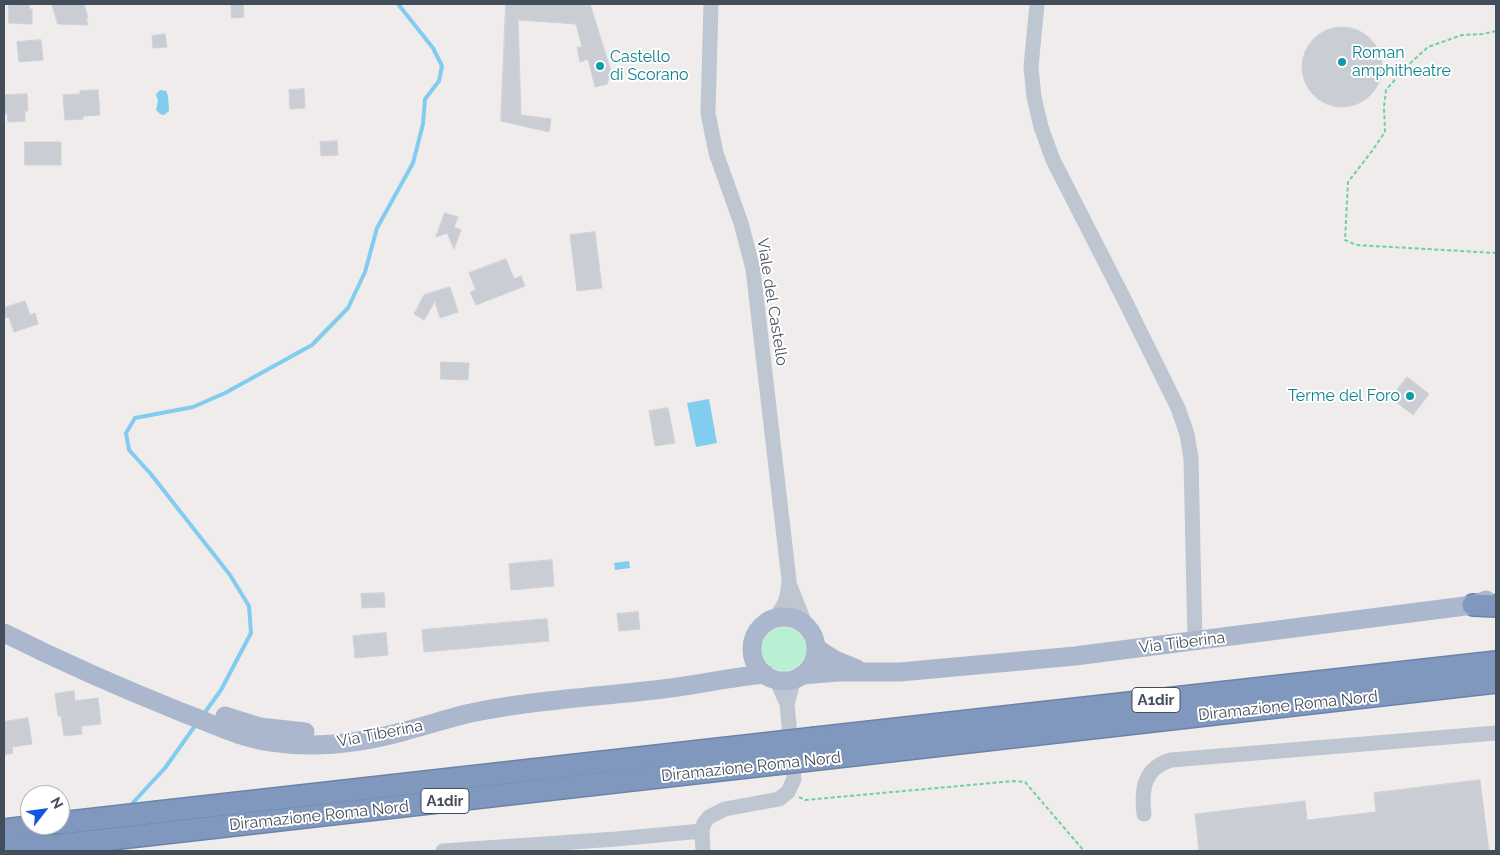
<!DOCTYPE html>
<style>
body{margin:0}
#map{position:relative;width:1500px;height:855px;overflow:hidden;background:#efeceb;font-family:Raleway,sans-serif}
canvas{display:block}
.frame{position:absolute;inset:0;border:5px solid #444d5a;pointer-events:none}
.north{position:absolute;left:20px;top:785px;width:50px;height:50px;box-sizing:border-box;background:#fff;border:1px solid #b4b8bd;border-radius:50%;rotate:60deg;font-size:14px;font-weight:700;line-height:20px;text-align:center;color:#444d5a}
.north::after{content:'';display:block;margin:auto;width:18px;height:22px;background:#1256e3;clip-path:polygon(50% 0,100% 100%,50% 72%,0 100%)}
</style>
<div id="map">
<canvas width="1500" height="855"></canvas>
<div class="frame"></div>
<div class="north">N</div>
</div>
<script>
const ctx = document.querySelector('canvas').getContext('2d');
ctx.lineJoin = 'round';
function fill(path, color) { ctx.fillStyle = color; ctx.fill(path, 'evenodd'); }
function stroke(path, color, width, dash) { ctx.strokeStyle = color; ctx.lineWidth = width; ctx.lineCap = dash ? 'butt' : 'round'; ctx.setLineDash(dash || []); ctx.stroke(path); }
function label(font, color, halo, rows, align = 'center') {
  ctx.font = font + ' Raleway,sans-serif'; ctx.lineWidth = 4; ctx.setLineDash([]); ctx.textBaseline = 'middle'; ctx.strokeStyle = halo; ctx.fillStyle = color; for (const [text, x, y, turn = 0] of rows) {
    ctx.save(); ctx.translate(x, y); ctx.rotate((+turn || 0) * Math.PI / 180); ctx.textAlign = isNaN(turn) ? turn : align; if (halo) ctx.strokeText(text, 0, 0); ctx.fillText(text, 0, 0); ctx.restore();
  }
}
const green = new Path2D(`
 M762 649a22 22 0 1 1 44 0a22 22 0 1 1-44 0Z`);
const water = new Path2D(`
 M160,90L166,91L168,96L169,111L164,115L160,114L156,110L158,101L156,94Z
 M709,399L717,443L696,447L687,403Z
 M629,561L630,568L615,570L614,563Z`);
const stream = new Path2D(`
 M203,715L221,690L251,633L249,606L230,575L150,473L129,450L126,433L135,418L193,407L225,393L312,345L348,308L365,272L377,228L413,163L423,124L425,99L439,81L442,66L433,48L398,4
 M129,807L165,768L197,723`);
const building = new Path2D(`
 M9,4H30L29,9H32V24L9,23Z
 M52,4H84L88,18H86L88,25L58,24Z
 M231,4H243L244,17L232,18Z
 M506,4H590L611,71L607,84L595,87L588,59L580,62L577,47H582L576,24L518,20L521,115L551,119L549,132L501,121Z
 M1302 67a40 40 0 1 1 80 0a40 40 0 1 1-80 0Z
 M165,34L167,47L153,48L152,36Z
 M41,40L43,60L19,62L17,42Z
 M304,89L305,108L290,109L289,90Z
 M98,90L100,115L83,116V119L65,120L63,95L80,94V91Z
 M27,94L28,111H25V121L8,122L7,113H4V95Z
 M337,141L338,155L321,156L320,142Z
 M25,142H61V165H25Z
 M445,213L458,217L454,227L461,230L454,249L447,233L436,237Z
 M595,232L602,288L577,291L570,235Z
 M506,259L514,279L521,276L525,286L476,305L470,292L476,290L469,273Z
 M450,287L458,312L440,318L435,301L424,320L414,314L424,295Z
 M25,301L30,315L35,313L38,324L14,332L9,317L5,318L4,308Z
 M441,362L469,363L468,380L441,379Z
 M1407,377L1429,394L1413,415L1391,398Z
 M668,408L675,443L655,446L649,411Z
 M552,560L554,586L511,590L509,564Z
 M384,593L385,607L362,608L361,594Z
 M638,612L640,629L619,631L617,614Z
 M547,619L549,641L424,652L422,630Z
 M386,633L388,655L355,658L353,636Z
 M74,691L75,701L98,698L101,724L81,726L82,734L64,736L61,716H58L55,694Z
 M28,718L32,744L12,747L13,753L4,755V722Z
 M1480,780L1489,851H1199L1195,814L1305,801L1307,820L1376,812L1374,793Z`);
const path = new Path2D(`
 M1496,31L1483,34L1462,35L1428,47L1406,67L1386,90L1384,107L1385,132L1372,151L1348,182L1345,240L1356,245L1496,253
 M799,797L805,800L1014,781L1025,782L1084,851`);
const minor = new Path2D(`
 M711,4L708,113L716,153L741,223L753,269L789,580C788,597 786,604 775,618
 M1037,4L1031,67L1034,97L1041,127L1053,160L1123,297L1178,408L1187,434L1191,458L1195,642
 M790,586L806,626
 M776,679L787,704
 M1144,814C1141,789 1144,768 1171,760L1496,733
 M443,851L616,839L702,831
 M703,851L702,831L704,823L709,817L725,809L779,799L788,792L794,779L787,704L794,679`);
const major = new Path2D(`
 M752 649a32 32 0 1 1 64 0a32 32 0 1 1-64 0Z
 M4,633C62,662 121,688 181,712C211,723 240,738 271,742C316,749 362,743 405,731C425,726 446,719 466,714C531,700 597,697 663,689C697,685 731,677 765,674
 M816,648L835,660L857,669
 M802,675L838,672H900L1075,656L1473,605L1486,600
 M225,716L260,727L305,732`);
const highway = new Path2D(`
 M1473,605L1496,606
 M816,738L1496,662
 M819,759L1496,682
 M60,823L772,743
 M4,830L46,825
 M6,851L774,764`);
const highwayBridge = new Path2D(`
 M772,743L816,738
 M774,764L819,759`);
const markers = [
 [1342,62,5,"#0f9aa8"],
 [600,66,5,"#0f9aa8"],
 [1410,396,5,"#0f9aa8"]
];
const shields = [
 [1156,700,48],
 [445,801,48]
];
const shieldNames = [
 ["A1dir",1156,700],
 ["A1dir",445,801]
];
const cultureNames = [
 ["Roman",1352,53],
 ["amphitheatre",1352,71],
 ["Castello",610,57],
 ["di Scorano",610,75],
 ["Terme del Foro",1400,396,"right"]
];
const streetNames = [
 ["Viale del Castello",772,302,81],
 ["Via Tiberina",1182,643,-7],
 ["Diramazione Roma Nord",1288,706,-6],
 ["Via Tiberina",380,734,-11],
 ["Diramazione Roma Nord",751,767,-6],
 ["Diramazione Roma Nord",319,816,-6]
];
fill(green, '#b7f0d3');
fill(water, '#82ccef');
stroke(stream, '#82ccef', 4);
fill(building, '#cbcdd4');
stroke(building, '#cfd1d8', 1);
stroke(highway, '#6c83a9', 24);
stroke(path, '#6ecfa9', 2, [4, 2.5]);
stroke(minor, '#bec6d2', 15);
stroke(major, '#aab7cd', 19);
stroke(highway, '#8198be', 21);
stroke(highwayBridge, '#6c83a9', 24, []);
stroke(highwayBridge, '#8198be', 21);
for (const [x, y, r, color] of markers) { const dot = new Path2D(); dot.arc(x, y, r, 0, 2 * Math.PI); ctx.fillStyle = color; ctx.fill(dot); stroke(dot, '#fff', 2); }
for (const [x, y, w] of shields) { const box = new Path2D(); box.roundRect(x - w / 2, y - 12.5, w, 25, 4); ctx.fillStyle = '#fff'; ctx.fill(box); stroke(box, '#444d5a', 1); }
label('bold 15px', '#444d5a', null, shieldNames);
label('16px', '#0d838f', '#fff', cultureNames, 'left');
label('16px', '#444d5a', '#fff', streetNames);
</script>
